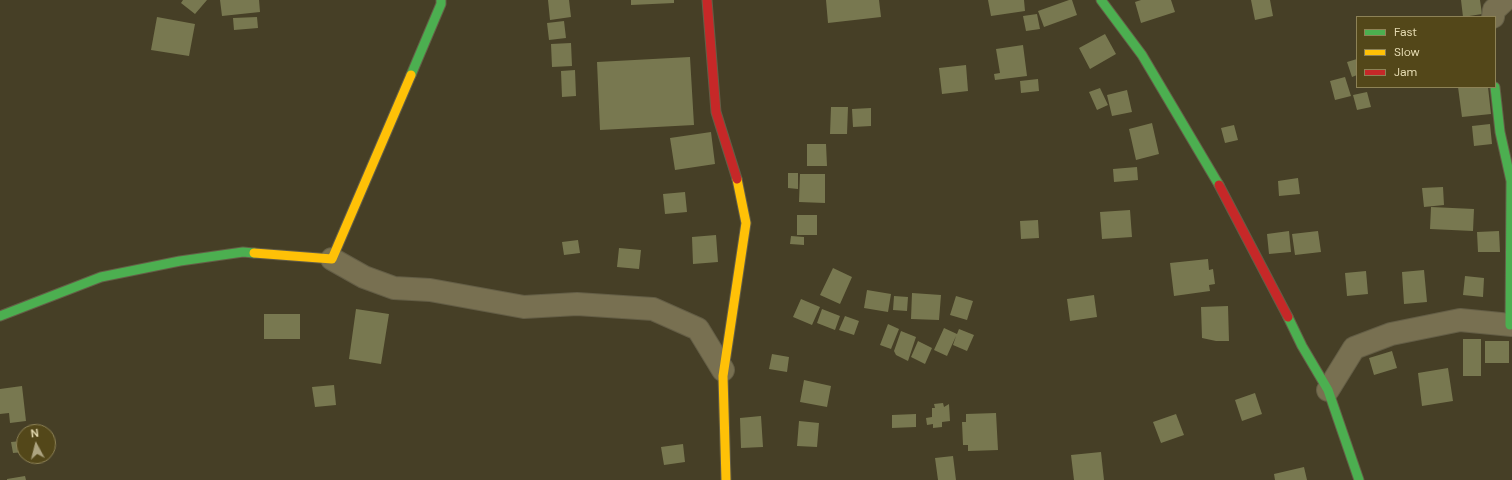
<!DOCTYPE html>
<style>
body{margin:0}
#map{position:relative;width:1512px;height:480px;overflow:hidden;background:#463f26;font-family:"DM Sans",sans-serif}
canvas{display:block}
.legend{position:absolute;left:1356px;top:16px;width:140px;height:72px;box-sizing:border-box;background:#534719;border:1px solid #8d8256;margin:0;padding:5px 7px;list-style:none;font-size:12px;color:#e4dab1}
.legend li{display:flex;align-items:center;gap:8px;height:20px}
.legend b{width:20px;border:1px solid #8d8256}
.north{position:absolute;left:16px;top:424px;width:40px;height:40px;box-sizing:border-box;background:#534719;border:1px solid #8d8256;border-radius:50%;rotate:353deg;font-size:11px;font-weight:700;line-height:16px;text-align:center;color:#e4dab1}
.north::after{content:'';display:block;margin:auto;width:14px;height:18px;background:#ada480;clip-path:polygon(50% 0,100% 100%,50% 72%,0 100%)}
</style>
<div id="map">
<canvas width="1512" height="480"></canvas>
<ul class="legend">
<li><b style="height:5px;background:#4caf50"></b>Fast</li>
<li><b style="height:5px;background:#ffc107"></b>Slow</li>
<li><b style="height:5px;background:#c62828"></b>Jam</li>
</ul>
<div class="north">N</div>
</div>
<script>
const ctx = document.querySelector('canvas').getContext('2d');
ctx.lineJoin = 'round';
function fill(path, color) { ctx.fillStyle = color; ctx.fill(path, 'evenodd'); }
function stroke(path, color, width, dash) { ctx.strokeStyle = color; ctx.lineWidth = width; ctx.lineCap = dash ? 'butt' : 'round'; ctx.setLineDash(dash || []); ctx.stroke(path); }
const building = new Path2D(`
 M183,0H207L195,14L181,3Z
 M220,0H259L260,12L222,16Z
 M548,0H569L571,17L550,20Z
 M631,0H674V3L631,5Z
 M826,0H879L881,17L828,23Z
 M988,0H1024L1025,11L991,16Z
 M1069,0H1072L1077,15L1044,27L1038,11Z
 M1141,0H1171L1175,12L1141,23L1135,2Z
 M1251,0H1270L1273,16L1255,20Z
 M1461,0H1480L1482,14L1463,17Z
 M1037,14L1040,29L1026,31L1023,16Z
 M157,17L195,24L189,56L151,50Z
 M257,17L258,28L234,30L233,18Z
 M564,21L566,38L549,40L547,23Z
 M1105,34L1116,54L1090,69L1079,48Z
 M571,43L572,66L552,67L551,44Z
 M1023,45L1027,76L995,80L994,74L1000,73L996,49Z
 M690,57L694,125L600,130L597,62Z
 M1357,59V75L1352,77L1347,62Z
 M966,65L968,91L942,94L939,68Z
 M575,70L576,96L562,97L561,71Z
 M1345,77L1351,96L1335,100L1330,81Z
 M1038,79L1039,91L1021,93L1020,81Z
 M1458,87H1488L1491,114L1462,117Z
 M1100,88L1108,105L1097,110L1089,92Z
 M1127,90L1132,112L1112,116L1107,95Z
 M1367,92L1371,107L1357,110L1353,95Z
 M831,107H848L847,134H830Z
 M871,108V126L853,127L852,109Z
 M1152,123L1159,154L1136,160L1129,129Z
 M1490,124L1492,144L1474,146L1472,126Z
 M1234,125L1238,140L1225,143L1221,128Z
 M711,132L715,164L675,170L670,138Z
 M807,144H826L827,166H807Z
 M1137,167L1138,180L1114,182L1113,169Z
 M788,173H798V189L788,188Z
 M800,174H825V203L799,202Z
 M1298,178L1300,194L1279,196L1278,181Z
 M1443,187L1444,205L1424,207L1422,188Z
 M685,192L687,212L665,214L663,194Z
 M1431,207L1474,209L1473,231L1430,229Z
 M1130,210L1132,237L1102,239L1100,212Z
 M797,215H817V235H797Z
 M1038,220L1039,238L1021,239L1020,221Z
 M1289,231L1291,252L1269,254L1267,234Z
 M1318,231L1321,252L1295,255L1292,234Z
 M1499,231L1500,252H1478L1477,232Z
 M716,235L718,262L693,264L692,237Z
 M791,236L804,237V245L790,244Z
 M578,240L580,253L564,255L562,242Z
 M619,248L641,250L639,269L617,267Z
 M1208,259L1209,270L1213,269L1215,284L1209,285L1210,291L1174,296L1170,263Z
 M833,268L852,277L840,304L820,295Z
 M1424,270L1427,302L1404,304L1402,272Z
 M1366,271L1368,294L1347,296L1345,273Z
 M1465,276L1484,278L1483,297L1463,295Z
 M867,290L891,294L888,312L864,308Z
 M912,293L941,295L939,320L911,319Z
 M1094,295L1097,317L1070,321L1067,299Z
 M894,296L908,297L907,311L893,310Z
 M956,296L973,301L967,320L950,315Z
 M801,299L820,307L812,325L793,317Z
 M1228,306L1229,341H1216L1202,338L1201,307Z
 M356,309L389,314L381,364L349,359Z
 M822,309L840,316L835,330L817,323Z
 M264,314H300V339H264Z
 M845,316L859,321L854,335L839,330Z
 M888,324L899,329L891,349L880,345Z
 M944,328L957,334L959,329L974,335L967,351L953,345L956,336L947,356L934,350Z
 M901,331L916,337L908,361L896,355L894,351Z
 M1463,339H1481V376H1463Z
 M918,341L932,348L925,364L911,357Z
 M1485,341H1509V363H1485Z
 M1392,351L1397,368L1374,375L1369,358Z
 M772,354L789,357L787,372L769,369Z
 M1448,368L1453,401L1422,406L1418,373Z
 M804,380L831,386L827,407L800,402Z
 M334,385L336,405L315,407L312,387Z
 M22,386L26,421L10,423L9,413L0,414V389Z
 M1255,393L1262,414L1242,421L1235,400Z
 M943,403L944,407L949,404L950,421L942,422V427L933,428V424L927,425L926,418L932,417V408H935L934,404Z
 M996,413L998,450L968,451V445H963L962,422H966V414Z
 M916,414V427L892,428V415Z
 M1176,414L1184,435L1161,443L1153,422Z
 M761,416L763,447L741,448L740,418Z
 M799,421L819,423L817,447L797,446Z
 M22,441L24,452L13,453L11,442Z
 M683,444L685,462L664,465L661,447Z
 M1101,452L1104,480H1074L1071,455Z
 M953,456L956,480H938L935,458Z
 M1304,467L1307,480H1275L1274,474Z
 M25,476L26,480H7V479Z`);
const street = new Path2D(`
 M1493,17L1494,10L1505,0
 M332,259L364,277L394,288L430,290L524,307L577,304L653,309L698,329L723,370
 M1328,390L1354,348L1391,334L1460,320L1512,325`);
const fast = new Path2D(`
 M1101,0L1142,55L1219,185
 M411,75L441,4V0
 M1495,87L1500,132L1511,181L1510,325
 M0,316L101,277L180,261L243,252L254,253
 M1288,317L1302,346L1328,390L1359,480`);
const slow = new Path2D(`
 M254,253L332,259L411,75
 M726,480L723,376L746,223L737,179`);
const jam = new Path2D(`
 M707,0L716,112L737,179
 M1219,185L1288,317`);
fill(building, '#787850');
stroke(street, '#645e46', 24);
stroke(fast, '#645e46', 11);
stroke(slow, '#645e46', 11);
stroke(jam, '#645e46', 11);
stroke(street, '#787051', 22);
stroke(fast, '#4caf50', 9);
stroke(slow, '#ffc107', 9);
stroke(jam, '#c62828', 9);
</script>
